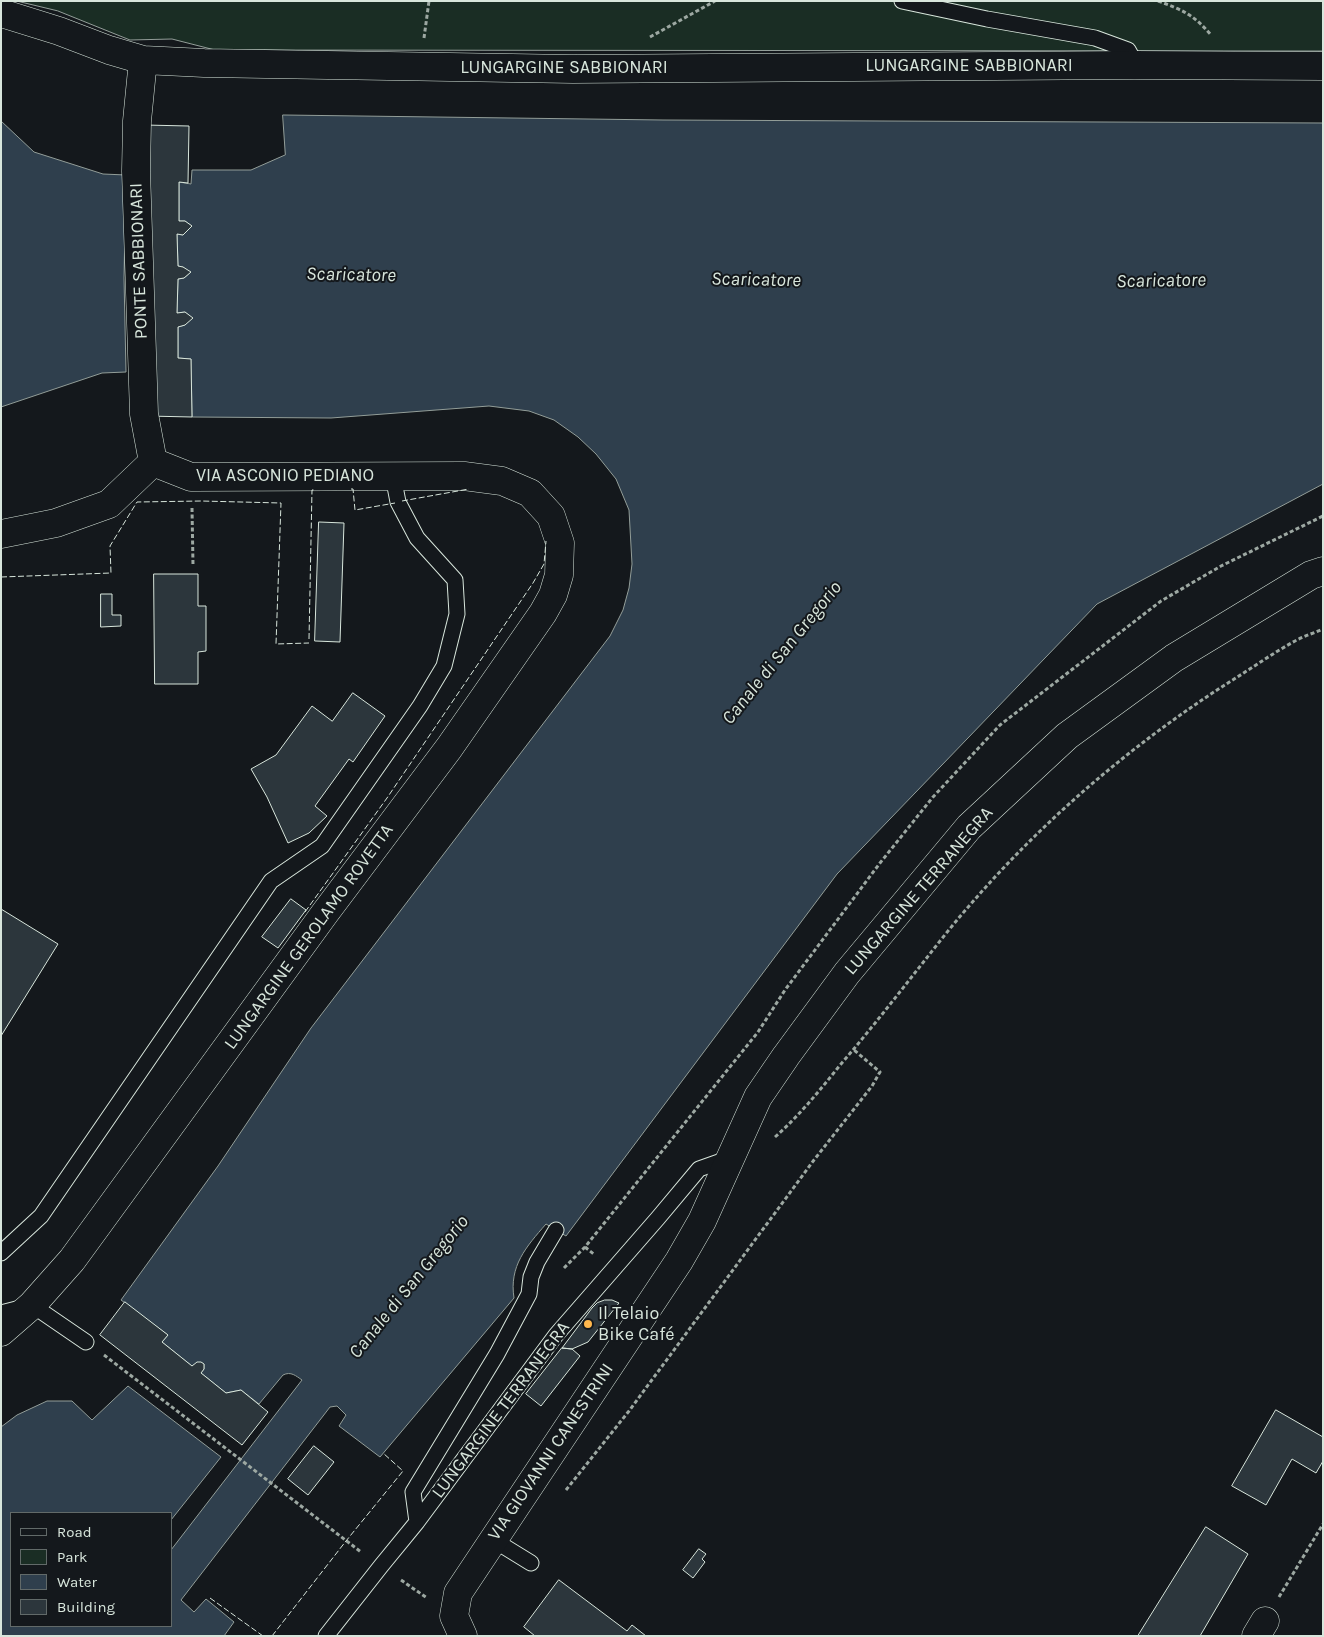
<!DOCTYPE html>
<meta charset="utf-8">
<style>
body{margin:0}
#map{position:relative;width:1324px;height:1637px;overflow:hidden;background:#14181c;font-family:Karla,sans-serif}
canvas{display:block}
.frame{position:absolute;inset:0;border:2px solid #d8e6dc;pointer-events:none}
.legend{position:absolute;left:10px;top:1512px;width:162px;height:115px;box-sizing:border-box;background:#14181c;border:1px solid #626a69;margin:0;padding:6px 9px;list-style:none;font-size:15px;color:#d8e6dc}
.legend li{display:flex;align-items:center;gap:10px;height:25px}
.legend b{width:25px;border:1px solid #626a69}
</style>
<div id="map">
<canvas width="1324" height="1637"></canvas>
<div class="frame"></div>
<ul class="legend">
<li><b style="height:6px;background:#14181c"></b>Road</li>
<li><b style="height:14px;background:#1a2d24"></b>Park</li>
<li><b style="height:14px;background:#2f3f4d"></b>Water</li>
<li><b style="height:14px;background:#2c363c"></b>Building</li>
</ul>
</div>
<script>
const ctx = document.querySelector('canvas').getContext('2d');
ctx.lineJoin = 'round';
function fill(path, color) { ctx.fillStyle = color; ctx.fill(path, 'evenodd'); }
function stroke(path, color, width, dash) { ctx.strokeStyle = color; ctx.lineWidth = width; ctx.lineCap = dash ? 'butt' : 'round'; ctx.setLineDash(dash || []); ctx.stroke(path); }
function label(font, color, halo, rows, align = 'center') {
  ctx.font = font + ' Karla,sans-serif'; ctx.lineWidth = 4; ctx.setLineDash([]); ctx.textBaseline = 'middle'; ctx.strokeStyle = halo; ctx.fillStyle = color; for (const [text, x, y, turn = 0] of rows) {
    ctx.save(); ctx.translate(x, y); ctx.rotate((+turn || 0) * Math.PI / 180); ctx.textAlign = isNaN(turn) ? turn : align; if (halo) ctx.strokeText(text, 0, 0); ctx.fillText(text, 0, 0); ctx.restore();
  }
}
const green = new Path2D(`
 M17,1H1323V51L215,50L172,39L130,40L58,11Z`);
const water = new Path2D(`
 M283,115L663,120L1323,123V484L1097,604L837,874L566,1236L546,1224C526,1247 509,1266 514,1298L380,1457L339,1426L346,1415L337,1406L330,1407L181,1600L194,1612L206,1599L234,1622L224,1636H1V1427L17,1415L47,1401H72L92,1420L128,1386L221,1457L171,1520V1513H11V1626H171V1550L302,1380C296,1376 291,1371 283,1375L259,1404L241,1390L226,1393L201,1373L204,1369V1364C199,1361 197,1363 192,1366L162,1342L168,1335L121,1300L218,1166L311,1028L610,636L623,610L629,588L632,564L629,510L616,479L596,454L578,437L554,420L529,411L489,406L331,418L192,417L191,359L178,358V327L185,325L192,318L185,312L177,313L178,279L184,278L190,273L183,267L178,266L177,234L183,235L192,226L185,221H179V182L191,184L192,170H251L285,155Z
 M1,121L34,152L103,174L126,175L124,278L126,372L102,373L1,407Z`);
const building = new Path2D(`
 M144,125L189,126L188,183L179,182V221H185L192,226L183,235L177,234L178,266L183,267L191,272L184,278L178,279L177,313L185,312L193,318L185,325L178,327V358L191,359L192,417L147,416Z
 M319,522L344,523L340,642L315,641Z
 M154,574H198V606H206V651L198,652V684H155Z
 M101,594H112V615H121V626L101,627Z
 M353,693L385,716L353,762L349,759L315,806L327,816L309,833L288,843L267,797L251,769L276,755L312,706L332,721Z
 M291,899L306,910L278,948L262,937Z
 M1,909L58,944L1,1036Z
 M605,1300H612L619,1303L588,1342L572,1349L562,1348L592,1308L597,1303Z
 M125,1302L168,1335L162,1342L192,1366L197,1362H201L204,1364V1369L201,1373L226,1393L241,1390L268,1412L242,1445L100,1335Z
 M562,1348L572,1349L580,1356L541,1406L526,1394Z
 M1276,1410L1323,1437V1461L1316,1473L1292,1459L1266,1505L1232,1486Z
 M314,1446L334,1462L308,1495L288,1479Z
 M1206,1527L1248,1554L1200,1636H1138Z
 M699,1549L706,1554L702,1559L705,1562L693,1578L683,1570Z
 M559,1580L627,1631L632,1625L646,1636H535L524,1627Z`);
const path = new Path2D(`
 M1158,1C1183,10 1194,15 1211,35
 M650,37L715,1
 M424,38L429,1
 M192,508L193,565
 M775,1137C800,1115 820,1090 841,1064C878,1021 912,976 948,931C1028,833 1124,749 1231,681C1252,668 1273,653 1295,641C1304,636 1314,633 1323,629
 M585,1247L595,1255
 M564,1268L585,1247L758,1032L785,990L880,863L933,797L1000,725L1161,601L1221,566L1323,516
 M104,1355L361,1552
 M566,1490L629,1411L814,1160L872,1086L880,1072L854,1050
 M401,1580L427,1598
 M1279,1597L1323,1524`);
const lane = new Path2D(`
 M902,1L987,19L1095,38L1128,50L1133,59L1134,65
 M1,1253L41,1216L271,881L322,846L420,706L444,666L457,614L455,580L417,538L398,502L393,476
 M1,1313L32,1305L86,1342
 M417,1522L413,1492L497,1354L529,1294L531,1277L537,1262L556,1230
 M492,1539L531,1563
 M326,1636L381,1566L417,1522L556,1335L658,1218L699,1169L730,1158`);
const street = new Path2D(`
 M1,13L59,31L109,50L143,60L204,63L573,69L1134,65L1323,66
 M143,60L137,121L136,171L144,414L153,462
 M1,534L56,523L109,504L153,462
 M1,1332L32,1305L72,1260L325,913L449,748L543,613L553,595L559,575L560,543L551,516L530,493L502,481L464,476L191,477L153,462
 M463,1636L454,1616L458,1593L679,1261L702,1221L758,1097L786,1056L847,973L969,827L1067,736L1174,658L1311,575L1323,571
 M1256,1636L1265,1621`);
const fence = new Path2D(`
 M351,489H353L355,510L395,503
 M402,501L469,489
 M1,577L111,573L110,546L137,502L201,501L281,503L276,644L309,643
 M309,639L312,490H316
 M305,912L387,798L533,583L544,564L546,541
 M210,1598L263,1636
 M272,1636L346,1541L403,1471L383,1453`);
const markers = [
 [588,1324,5,"#ffb74d"]
];
const streetNames = [
 ["LUNGARGINE SABBIONARI",969,66],
 ["LUNGARGINE SABBIONARI",564,68],
 ["PONTE SABBIONARI",139,261,-92],
 ["VIA ASCONIO PEDIANO",285,476],
 ["LUNGARGINE TERRANEGRA",919,891,-49],
 ["LUNGARGINE GEROLAMO ROVETTA",309,937,-54],
 ["LUNGARGINE TERRANEGRA",501,1410,-53],
 ["VIA GIOVANNI CANESTRINI",551,1452,-56]
];
const poiNames = [
 ["Il Telaio",598,1314],
 ["Bike Café",598,1335]
];
const waterNames = [
 ["Scaricatore",351,275,1],
 ["Scaricatore",756,280,1],
 ["Scaricatore",1161,281,-1],
 ["Canale di San Gregorio",782,653,-51],
 ["Canale di San Gregorio",409,1287,-51]
];
fill(green, '#1a2d24');
stroke(green, '#939e99', 1);
fill(water, '#2f3f4d');
stroke(water, '#939e99', 1);
fill(building, '#2c363c');
stroke(building, '#d8e6dc', 1);
stroke(lane, '#d8e6dc', 17);
stroke(street, '#d8e6dc', 29);
stroke(path, '#9da8a2', 3, [4, 2.5]);
stroke(lane, '#14181c', 15);
stroke(street, '#14181c', 28);
stroke(fence, '#d8e6dc', 1, [6, 2.5]);
for (const [x, y, r, color] of markers) { const dot = new Path2D(); dot.arc(x, y, r, 0, 2 * Math.PI); ctx.fillStyle = color; ctx.fill(dot); stroke(dot, '#14181c', 2); }
label('18px', '#d8e6dc', '#14181c', streetNames);
label('18px', '#d8e6dc', '#14181c', poiNames, 'left');
label('italic 19px', '#d8e6dc', '#14181c', waterNames);
</script>
